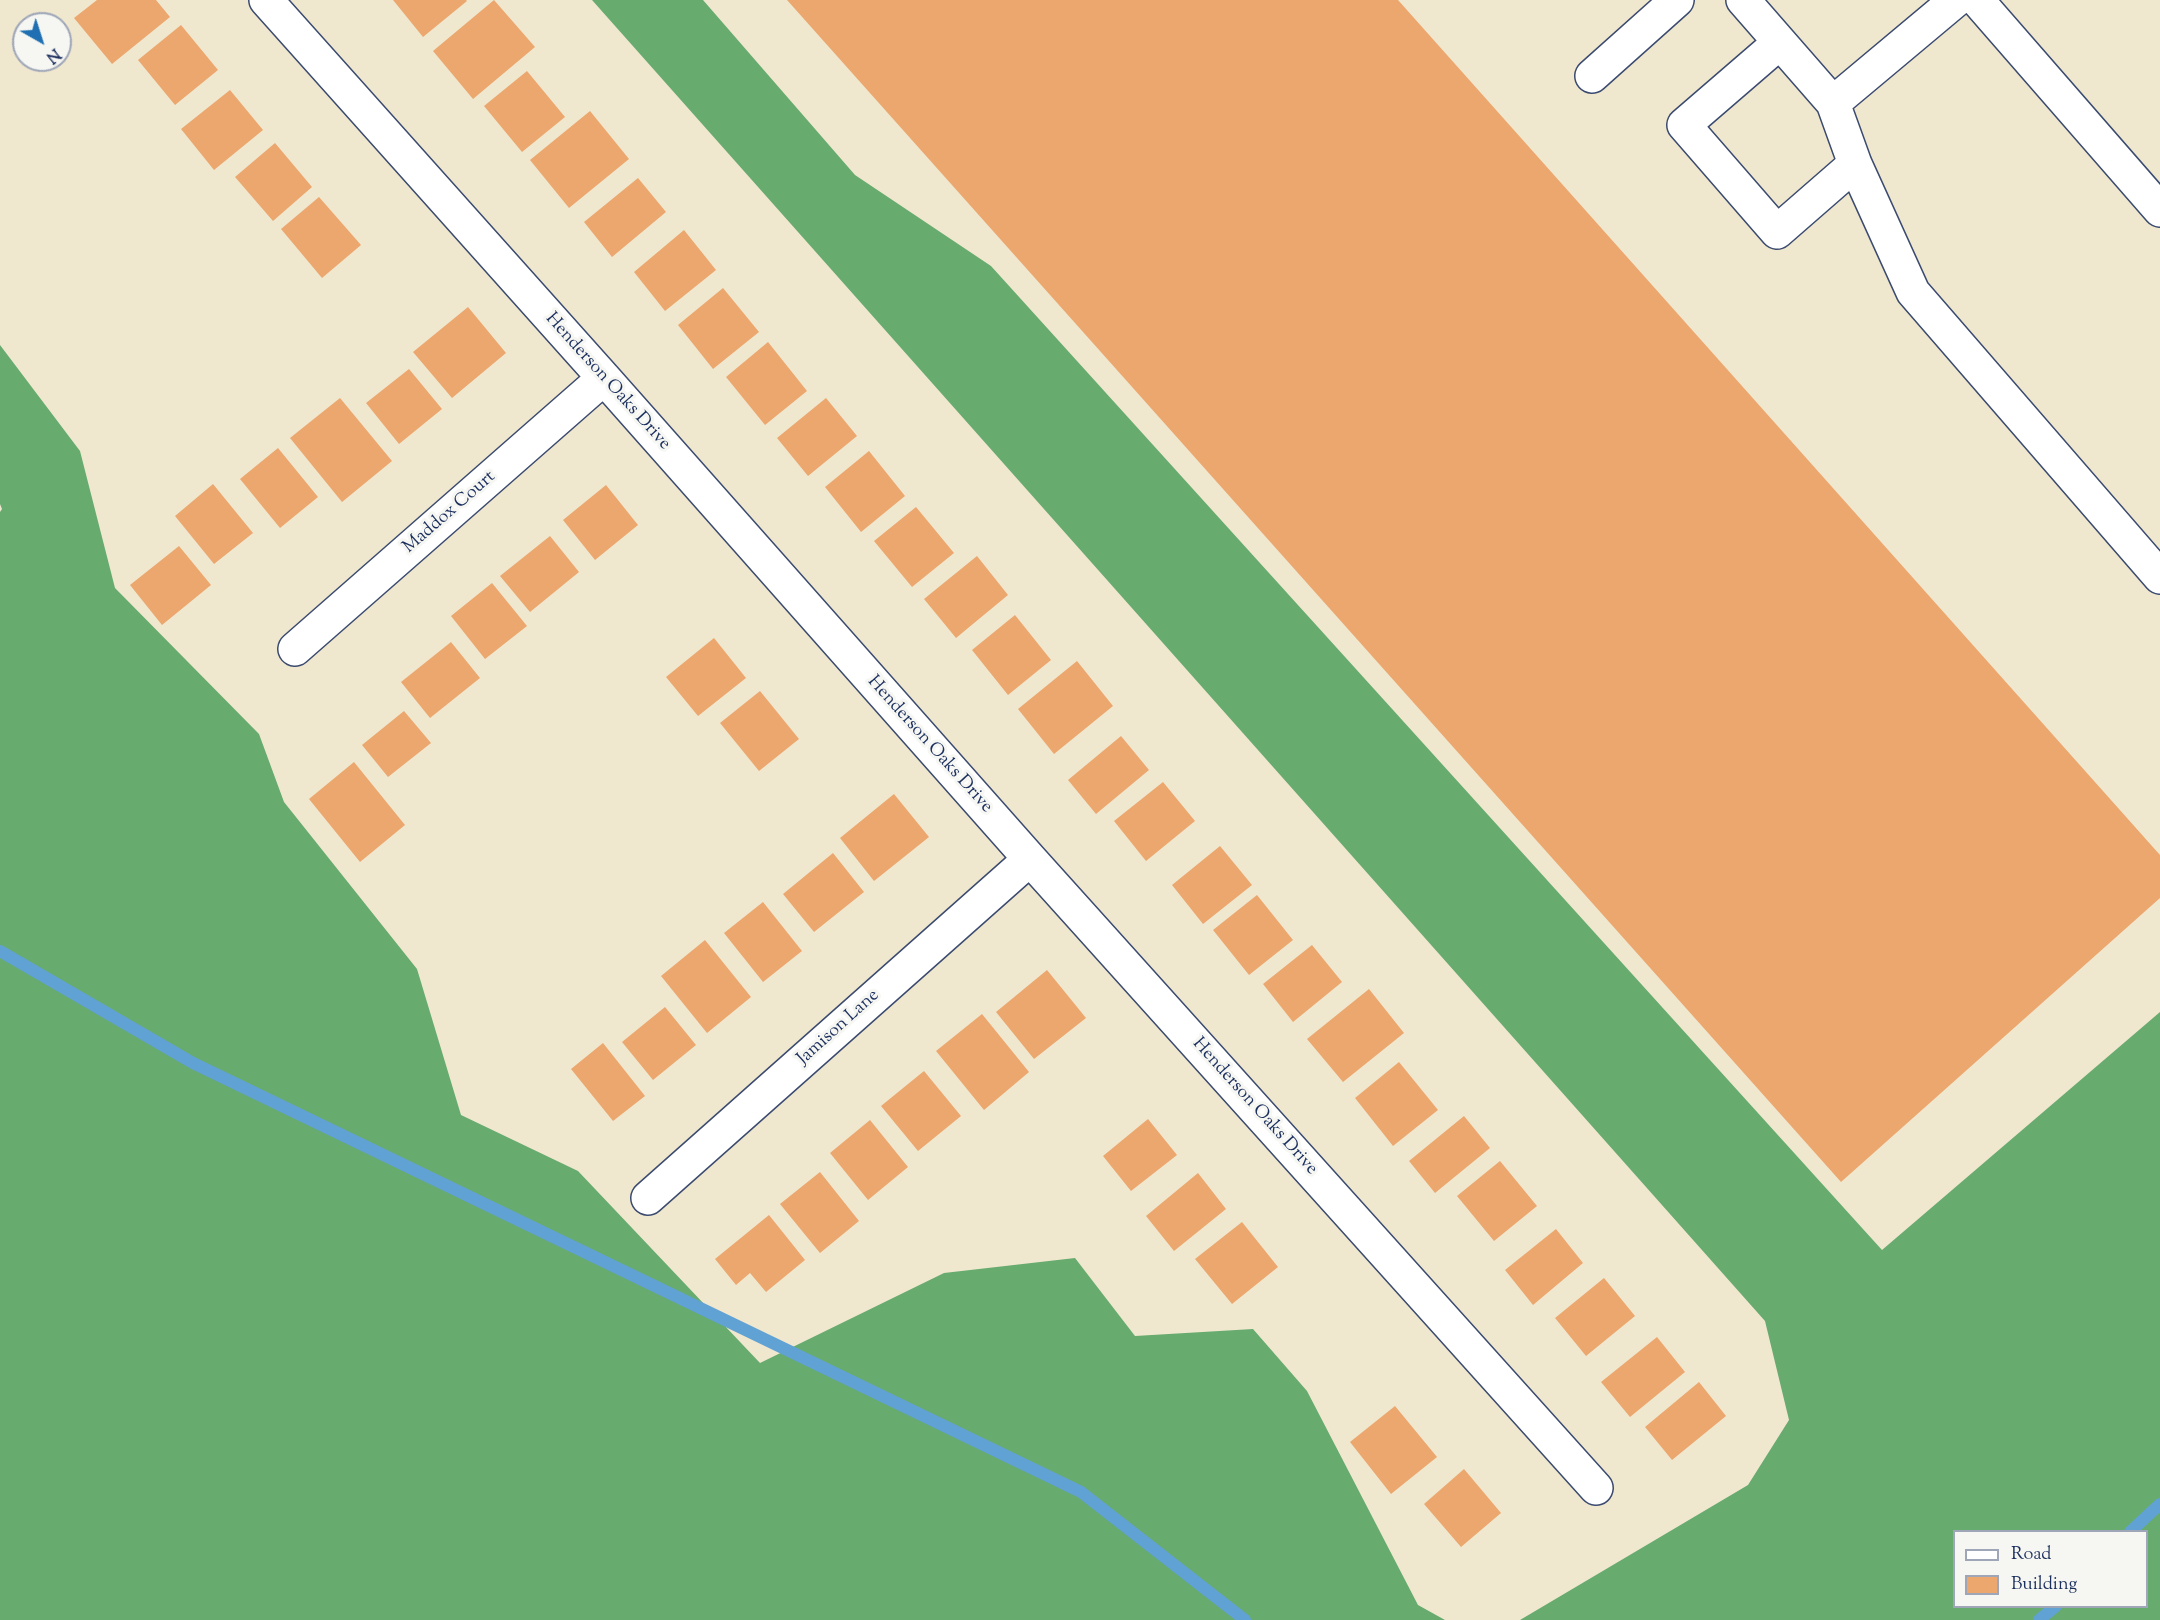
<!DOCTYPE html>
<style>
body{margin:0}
#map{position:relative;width:2160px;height:1620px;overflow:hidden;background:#f0e7cf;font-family:"Sorts Mill Goudy",serif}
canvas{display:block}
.legend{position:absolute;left:1953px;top:1530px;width:195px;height:78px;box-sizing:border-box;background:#f6f6f2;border:2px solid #9ea6b7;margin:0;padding:8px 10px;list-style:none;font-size:18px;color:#1b2f5e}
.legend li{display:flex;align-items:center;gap:12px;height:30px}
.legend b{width:30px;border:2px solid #9ea6b7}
.north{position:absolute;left:12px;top:12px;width:60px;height:60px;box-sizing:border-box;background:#f6f6f2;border:2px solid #9ea6b7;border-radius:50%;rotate:141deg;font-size:16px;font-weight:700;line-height:24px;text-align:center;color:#1b2f5e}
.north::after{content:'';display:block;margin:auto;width:21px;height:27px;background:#1f6fb2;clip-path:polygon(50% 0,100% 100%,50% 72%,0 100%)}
</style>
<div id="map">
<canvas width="2160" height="1620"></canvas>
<ul class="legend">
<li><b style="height:8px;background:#fff"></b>Road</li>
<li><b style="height:16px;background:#eba76e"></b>Building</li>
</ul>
<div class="north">N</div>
</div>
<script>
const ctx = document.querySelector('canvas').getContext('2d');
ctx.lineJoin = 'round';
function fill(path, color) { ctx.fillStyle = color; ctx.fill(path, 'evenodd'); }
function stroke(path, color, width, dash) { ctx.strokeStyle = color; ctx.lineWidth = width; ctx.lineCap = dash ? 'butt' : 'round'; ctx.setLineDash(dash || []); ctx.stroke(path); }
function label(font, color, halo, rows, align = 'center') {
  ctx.font = font + ' "Sorts Mill Goudy",serif'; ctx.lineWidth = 6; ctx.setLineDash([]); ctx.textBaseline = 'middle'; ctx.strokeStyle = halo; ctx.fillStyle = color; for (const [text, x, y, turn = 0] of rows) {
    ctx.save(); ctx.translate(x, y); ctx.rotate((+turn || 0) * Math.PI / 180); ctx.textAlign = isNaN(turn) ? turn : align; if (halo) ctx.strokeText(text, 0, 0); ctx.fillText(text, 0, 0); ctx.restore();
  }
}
const forest = new Path2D(`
 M592,0H703L855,175L991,266L1882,1250L2160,1012V1620H1520L1748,1485L1789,1420L1765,1321ZM1954,1532H2146V1606H1954Z
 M0,345L80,451L115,588L259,734L284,802L417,969L461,1115L578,1171L760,1363L944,1273L1075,1258L1135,1336L1253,1329L1307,1391L1418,1605L1445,1620H0V512L2,509L0,504Z`);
const stream = new Path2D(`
 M0,951L193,1063L1081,1492L1245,1620
 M2130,1532L2160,1504
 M2039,1620L2056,1606`);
const building = new Path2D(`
 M97,0H156L170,17L112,64L74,18Z
 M393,0H466L467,1L423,37Z
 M494,0L535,47L473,99L433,51Z
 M787,0H1398L2160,855V898L1841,1182Z
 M181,25L218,70L175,105L138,60Z
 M527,71L565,117L522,152L484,106Z
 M230,90L263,130L214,170L181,129Z
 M590,111L629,159L569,208L530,160Z
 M275,143L312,187L273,221L235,177Z
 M638,178L666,212L612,257L584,222Z
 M319,197L361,245L322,278L281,229Z
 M684,230L716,270L665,311L634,272Z
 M723,288L759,332L713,369L678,325Z
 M468,307L506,353L452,398L413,352Z
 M768,342L807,391L765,425L726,377Z
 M409,369L442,409L399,444L366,403Z
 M340,398L392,461L342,502L290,438Z
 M826,398L857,436L808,476L777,438Z
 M278,448L318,497L280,528L240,479Z
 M869,451L905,496L861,532L825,487Z
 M213,484L253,533L214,564L175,516Z
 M606,485L638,525L595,560L563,520Z
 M916,507L954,553L912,587L874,541Z
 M550,536L579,572L530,612L500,576Z
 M179,546L211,585L162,625L130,585Z
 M977,556L1008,595L956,638L924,599Z
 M492,583L527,626L485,659L451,616Z
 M1015,615L1051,660L1008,695L972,650Z
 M714,638L746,678L698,716L666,677Z
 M451,642L480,678L430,718L401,682Z
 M1077,661L1113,706L1054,754L1018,709Z
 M760,691L799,739L759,771L720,723Z
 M404,711L431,743L388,777L362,745Z
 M1121,736L1149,770L1096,814L1068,780Z
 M354,762L405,825L360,862L309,799Z
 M1163,782L1195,821L1146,861L1114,821Z
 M894,794L929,837L874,881L840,838Z
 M1220,846L1252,885L1203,924L1172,885Z
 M833,853L864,892L814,932L783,894Z
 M1257,895L1293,940L1249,975L1213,930Z
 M763,902L802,951L763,982L724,933Z
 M705,940L751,997L707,1033L661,976Z
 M1312,945L1342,982L1293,1022L1263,984Z
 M1047,970L1086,1018L1034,1059L996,1012Z
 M1369,989L1404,1033L1343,1082L1307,1039Z
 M665,1007L696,1045L653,1080L622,1042Z
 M982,1014L1029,1072L984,1110L936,1051Z
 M603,1043L645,1096L613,1121L571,1069Z
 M1399,1062L1438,1110L1393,1146L1355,1098Z
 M924,1071L961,1116L918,1151L881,1106Z
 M1464,1116L1490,1148L1435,1193L1409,1161Z
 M1148,1119L1177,1155L1131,1191L1103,1156Z
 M870,1120L908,1167L868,1200L830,1153Z
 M1500,1161L1537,1206L1494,1241L1457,1196Z
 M820,1172L859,1221L820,1253L780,1204Z
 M1198,1173L1226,1209L1174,1251L1146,1216Z
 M769,1215L805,1260L766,1292L750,1273L736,1285L715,1259Z
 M1242,1222L1278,1267L1232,1304L1195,1259Z
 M1556,1229L1583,1263L1533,1305L1505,1270Z
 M1604,1278L1635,1316L1586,1356L1555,1318Z
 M1657,1337L1685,1372L1630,1417L1601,1382Z
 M1699,1382L1726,1416L1672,1460L1645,1427Z
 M1395,1406L1437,1457L1391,1494L1350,1442Z
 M1464,1469L1501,1513L1461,1547L1424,1504Z`);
const minor = new Path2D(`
 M266,0L604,378L1030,859L1596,1488
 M1743,0L1833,103L1855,164L1913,292L2160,577
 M1977,0L2160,210
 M1779,43L1684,125L1777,232L1855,164
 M1592,76L1677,0
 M1833,103L1956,0
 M295,649L604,378
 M648,1198L1030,859`);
const streetNames = [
 ["Henderson Oaks Drive",607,382,48],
 ["Maddox Court",450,513,-41],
 ["Henderson Oaks Drive",929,745,48],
 ["Jamison Lane",839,1028,-42],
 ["Henderson Oaks Drive",1254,1107,48]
];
fill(forest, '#67ab6f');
stroke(stream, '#60a2d4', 12);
fill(building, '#eba76e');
stroke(minor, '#3b4b6f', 36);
stroke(minor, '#fff', 33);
label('18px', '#1b2f5e', '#f6f6f2', streetNames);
</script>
